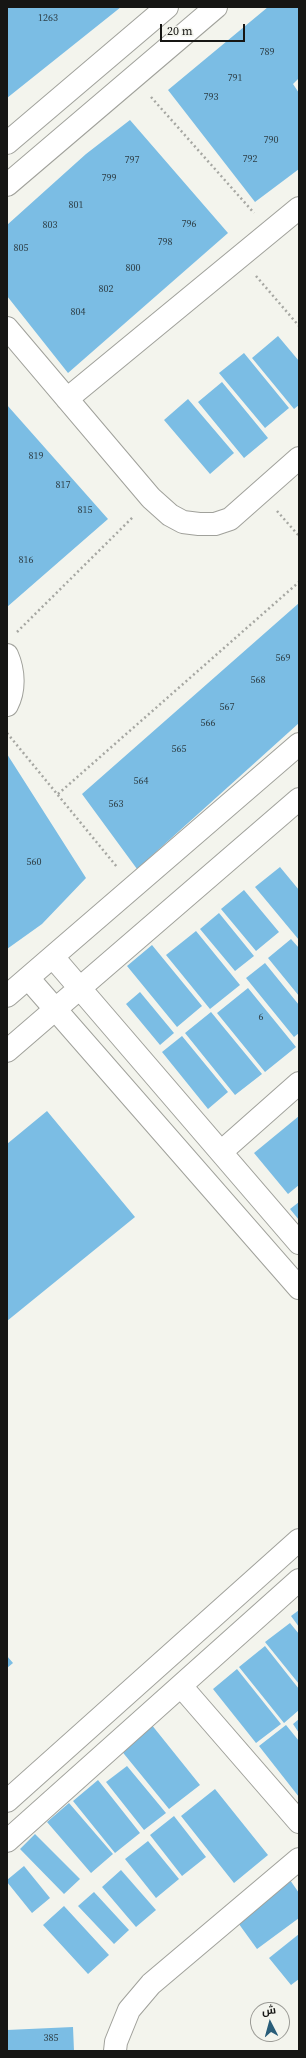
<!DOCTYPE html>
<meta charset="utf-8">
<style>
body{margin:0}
#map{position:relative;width:306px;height:2058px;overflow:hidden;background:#f3f4ed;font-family:"Source Serif 4",Cairo,serif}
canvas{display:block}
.frame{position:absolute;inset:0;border:8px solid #161614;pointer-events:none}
.north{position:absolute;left:250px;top:2002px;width:40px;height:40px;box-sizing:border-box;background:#f3f4ed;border:1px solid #9b9b96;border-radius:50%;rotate:354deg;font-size:11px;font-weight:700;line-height:16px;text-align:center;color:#161614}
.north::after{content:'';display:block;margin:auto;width:14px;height:18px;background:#295d79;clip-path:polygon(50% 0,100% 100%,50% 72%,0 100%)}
.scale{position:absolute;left:160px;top:24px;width:85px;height:18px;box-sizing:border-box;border:2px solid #161614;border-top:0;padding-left:5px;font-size:12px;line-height:14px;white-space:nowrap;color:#161614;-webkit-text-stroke:3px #f3f4ed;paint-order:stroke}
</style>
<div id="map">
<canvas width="306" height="2058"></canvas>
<div class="frame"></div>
<div class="north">ش</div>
<div class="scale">20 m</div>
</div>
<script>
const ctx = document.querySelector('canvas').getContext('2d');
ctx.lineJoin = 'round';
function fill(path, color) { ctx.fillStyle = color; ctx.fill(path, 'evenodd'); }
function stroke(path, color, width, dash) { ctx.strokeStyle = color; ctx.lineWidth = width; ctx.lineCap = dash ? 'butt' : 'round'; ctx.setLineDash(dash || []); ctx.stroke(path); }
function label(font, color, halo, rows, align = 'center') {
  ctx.font = font + ' "Source Serif 4",serif'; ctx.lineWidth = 3.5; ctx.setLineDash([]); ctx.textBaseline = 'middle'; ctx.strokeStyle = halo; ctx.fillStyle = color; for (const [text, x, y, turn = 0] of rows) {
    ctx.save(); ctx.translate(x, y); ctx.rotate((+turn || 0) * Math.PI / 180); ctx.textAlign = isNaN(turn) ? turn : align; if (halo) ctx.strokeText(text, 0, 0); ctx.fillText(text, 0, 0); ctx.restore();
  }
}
const building = new Path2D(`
 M7,7H121L7,98Z
 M268,7H299V78L293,84L299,93V169L255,202L168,90Z
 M130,120L228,233L68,373L7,296V225L86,154Z
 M278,336L299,361V405L294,409L252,358Z
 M244,353L289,408L265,428L219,373Z
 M222,382L268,438L244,458L198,402Z
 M188,399L234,453L210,474L164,420Z
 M7,405L108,519L7,607Z
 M299,603V723L137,869L82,794Z
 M7,754L86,878L42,924L7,949Z
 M280,867L299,890V940L255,887Z
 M244,890L279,932L256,951L221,909Z
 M219,913L254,956L235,971L200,929Z
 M196,931L240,985L210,1009L166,955Z
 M291,939L299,948V996L268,958Z
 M152,945L202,1006L177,1027L127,966Z
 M265,963L299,1005V1033L294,1037L246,978Z
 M248,988L296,1047L265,1072L217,1013Z
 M140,992L174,1033L160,1045L126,1004Z
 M211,1012L262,1074L235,1095L185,1033Z
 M182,1036L228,1092L208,1109L162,1052Z
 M47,1111L135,1217L7,1321V1144Z
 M299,1116V1185L288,1194L254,1153Z
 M299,1202V1220L290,1209Z
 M299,1610V1627L291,1616Z
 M290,1623L299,1634V1684L265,1642Z
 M265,1646L299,1689V1710L284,1723L239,1667Z
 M7,1656L13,1663L7,1668Z
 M237,1669L281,1724L256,1743L213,1689Z
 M299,1719V1733L293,1724Z
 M151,1724L200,1785L169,1809L120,1749Z
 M286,1725L299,1741V1797L259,1746Z
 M127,1766L166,1813L144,1830L106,1782Z
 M98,1780L140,1833L115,1853L73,1801Z
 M215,1789L268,1855L234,1883L181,1816Z
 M69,1803L113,1854L91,1873L47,1822Z
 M174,1816L206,1857L182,1876L150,1835Z
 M35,1834L80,1879L64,1894L20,1849Z
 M148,1841L179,1879L156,1898L125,1859Z
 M24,1866L50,1898L32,1913L7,1882V1880Z
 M121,1870L156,1910L136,1927L102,1887Z
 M290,1880L299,1893V1918L257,1949L236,1920Z
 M94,1892L129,1930L114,1944L78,1906Z
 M64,1906L109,1955L88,1974L43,1925Z
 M299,1934V1979L291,1985L269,1958Z
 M73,2027L74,2051H7V2030Z`);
const path = new Path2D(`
 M151,97L254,213
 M256,276L299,326
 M277,511L299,536
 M17,632L134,516
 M7,733L117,867
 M58,794L299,582`);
const minor = new Path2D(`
 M7,143L167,7
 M7,185L216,7
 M7,328L151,498L170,515L183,522L199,524H215L230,519L299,458
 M67,399L299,208
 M7,655C14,671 15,690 7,705
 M53,957L299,1243
 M28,978L299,1288
 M7,996L299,744
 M7,1051L299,799
 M221,1152L299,1083
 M181,1686L299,1822
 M7,1801L299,1540
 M7,1841L299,1580
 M115,2051L116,2042L129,2010L151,1984L299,1859`);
const numberNames = [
 ["1263",48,18],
 ["789",267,52],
 ["791",235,78],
 ["793",211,97],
 ["790",271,140],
 ["792",250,159],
 ["797",132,160],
 ["799",109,178],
 ["801",76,205],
 ["796",189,224],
 ["803",50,225],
 ["798",165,242],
 ["805",21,248],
 ["800",133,268],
 ["802",106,289],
 ["804",78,312],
 ["819",36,456],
 ["817",63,485],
 ["815",85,510],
 ["816",26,560],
 ["569",283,658],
 ["568",258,680],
 ["567",227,707],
 ["566",208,723],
 ["565",179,749],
 ["564",141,781],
 ["563",116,804],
 ["560",34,862],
 ["6",261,1017],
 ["385",51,2038]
];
fill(building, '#7bbde4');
stroke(minor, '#a0a19b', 24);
stroke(path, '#a6a7a2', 2.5, [2, 3]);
stroke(minor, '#fff', 22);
label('10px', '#2f4048', null, numberNames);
</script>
